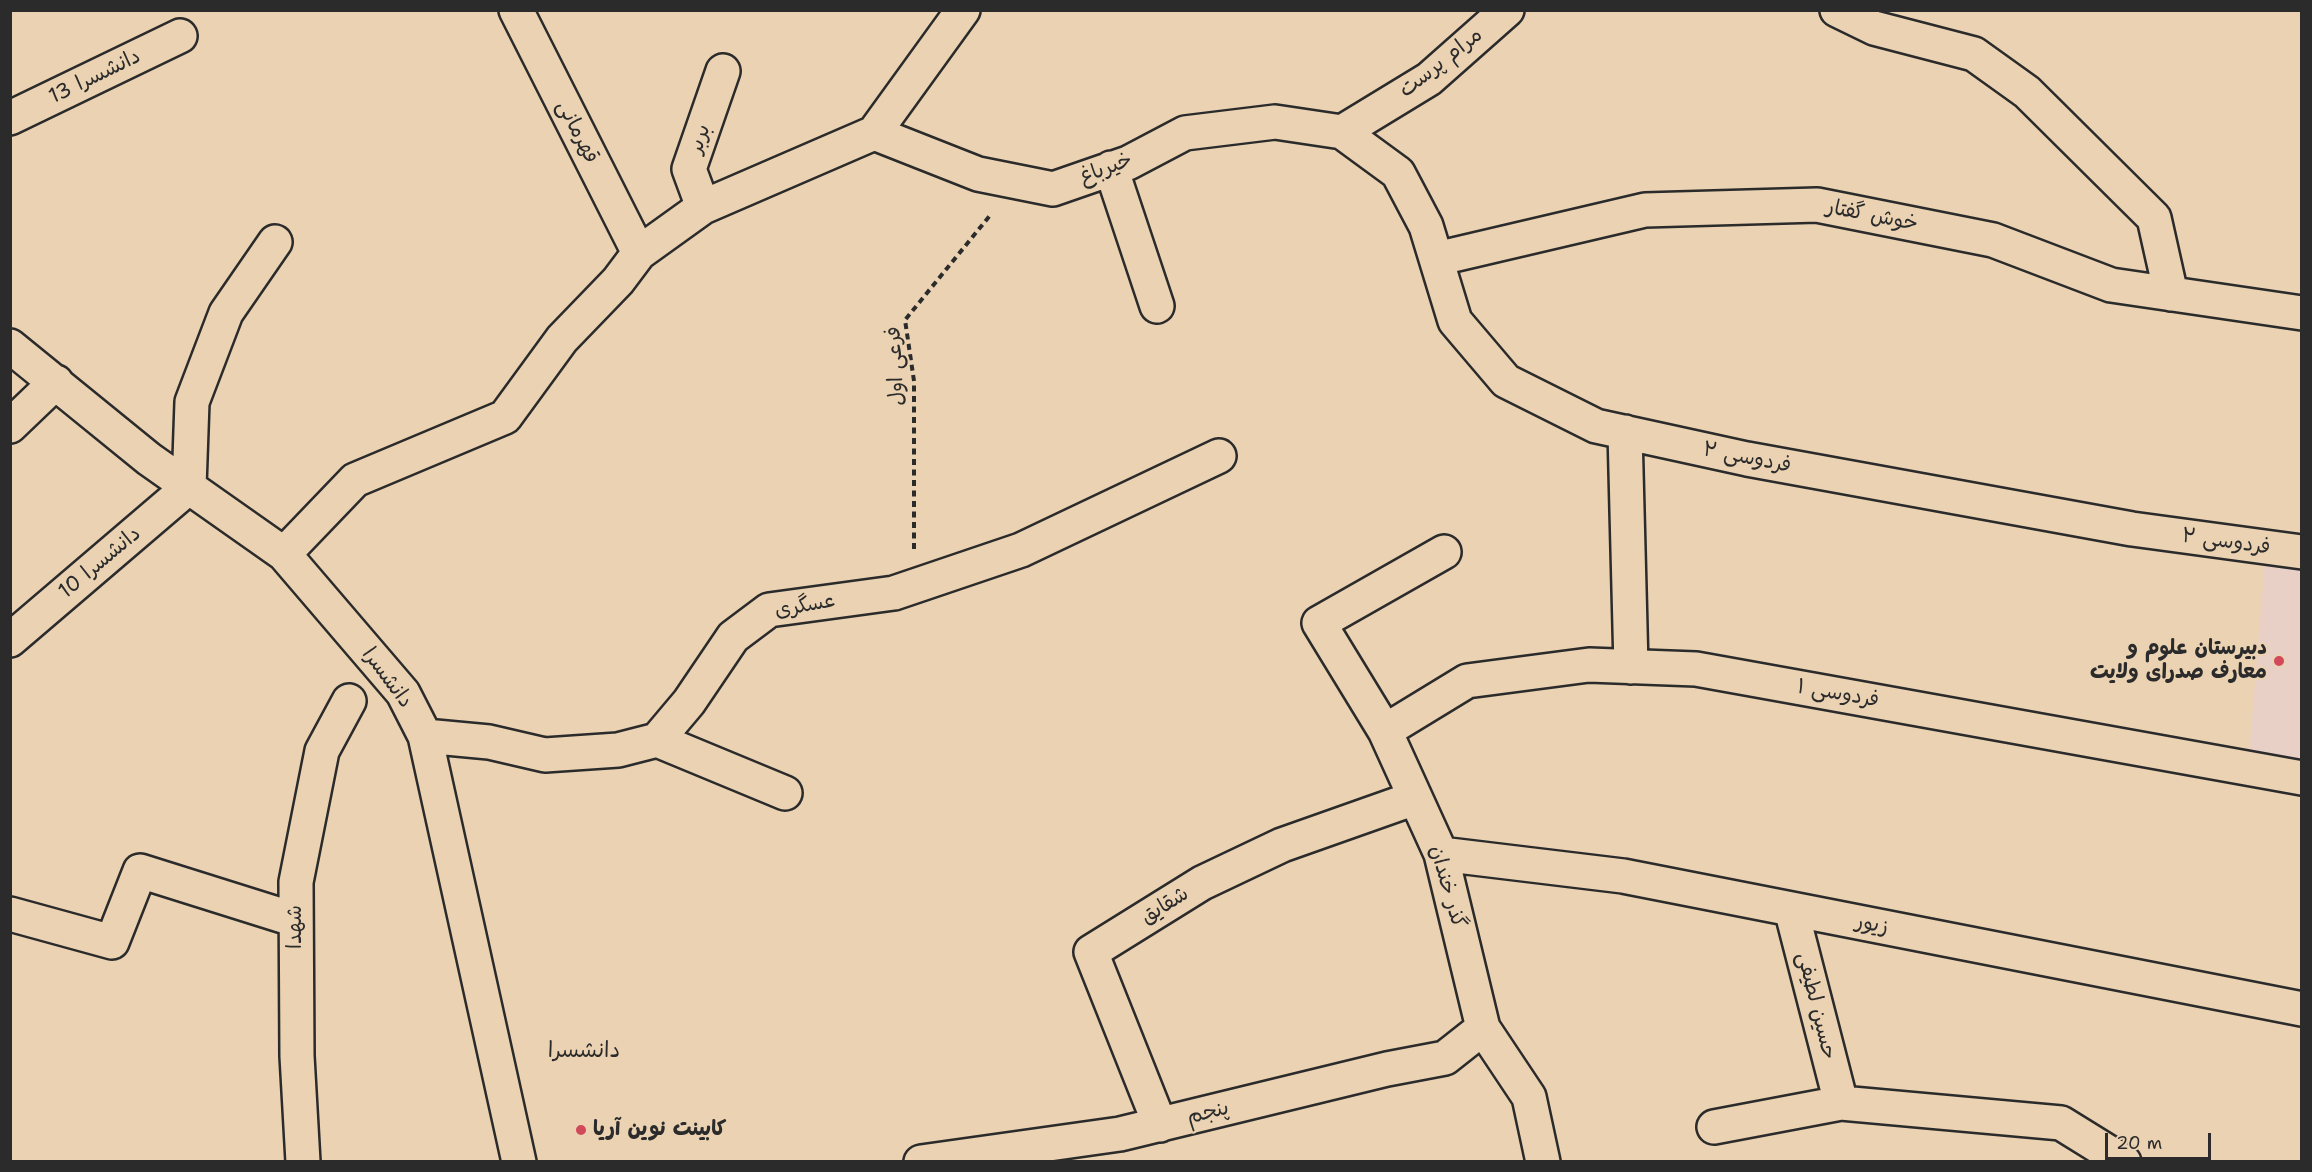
<!DOCTYPE html>
<meta charset="utf-8">
<style>
body{margin:0}
#map{position:relative;width:2312px;height:1172px;overflow:hidden;background:#ead2b2;font-family:"Shantell Sans",sans-serif}
canvas{display:block}
.frame{position:absolute;inset:0;border:12px solid #2b2b2b;pointer-events:none}
.scale{position:absolute;left:2105px;top:1133px;width:106px;height:27px;box-sizing:border-box;border:3px solid #2b2b2b;border-top:0;padding-left:8px;font-size:18px;line-height:21px;white-space:nowrap;color:#2b2b2b;-webkit-text-stroke:4px #ead2b2;paint-order:stroke}
</style>
<div id="map">
<canvas width="2312" height="1172"></canvas>
<div class="frame"></div>
<div class="scale">20 m</div>
</div>
<script>
const ctx = document.querySelector('canvas').getContext('2d');
ctx.lineJoin = 'round';
function fill(path, color) { ctx.fillStyle = color; ctx.fill(path, 'evenodd'); }
function stroke(path, color, width, dash) { ctx.strokeStyle = color; ctx.lineWidth = width; ctx.lineCap = dash ? 'butt' : 'round'; ctx.setLineDash(dash || []); ctx.stroke(path); }
function label(font, color, halo, rows, align = 'center') {
  ctx.font = font + ' "Shantell Sans","Playpen Sans Arabic",sans-serif'; ctx.lineWidth = 4.5; ctx.setLineDash([]); ctx.textBaseline = 'middle'; ctx.strokeStyle = halo; ctx.fillStyle = color; for (const [text, x, y, turn = 0] of rows) {
    ctx.save(); ctx.translate(x, y); ctx.rotate((+turn || 0) * Math.PI / 180); ctx.textAlign = isNaN(turn) ? turn : align; if (halo) ctx.strokeText(text, 0, 0); ctx.fillText(text, 0, 0); ctx.restore();
  }
}
const built = new Path2D(`
 M2266,548L2301,555V775L2248,768Z`);
const path = new Path2D(`
 M914,549V381L905,320L992,213`);
const minor = new Path2D(`
 M516,10L639,253
 M1837,10L1874,28L1974,54L2027,92L2154,218L2171,294
 M10,118L180,36
 M1342,132L1429,79L1507,10
 M874,133L978,174L1053,189L1128,163L1185,133L1275,122L1342,132L1398,173L1426,226L1455,321L1506,381L1596,426L1747,459L2132,529L2302,552
 M1111,168L1157,306
 M703,207L689,169L723,71
 M1436,259L1645,210L1817,205L1993,240L2111,285L2302,313
 M10,346L149,459L284,554L403,693L425,736L519,1162
 M10,426L56,382
 M1625,432L1631,667
 M1444,552L1319,623L1385,731L1441,854L1483,1028L1529,1097L1543,1162
 M284,554L355,480L505,417L562,339L618,281L639,253L703,207L874,133L963,10
 M10,640L189,487L192,402L226,313L275,242
 M1385,731L1467,681L1589,665L1696,669L2302,778
 M425,736L489,742L545,755L618,750L657,740L689,702L733,637L769,610L894,593L1021,550L1219,456
 M657,740L785,793
 M1441,854L1623,876L2302,1009
 M1791,909L1841,1103
 M10,914L112,942L140,871L296,920
 M1160,1125L1091,952L1202,883L1282,845L1415,798
 M1714,1127L1841,1103L2061,1123L2124,1162
 M303,1162L297,1056L296,882L322,751L349,701
 M921,1162L1120,1134L1387,1069L1445,1058L1483,1028`);
const markers = [
 [2279,661,6,"#d1495b"],
 [581,1130,6,"#d1495b"]
];
const streetNames = [
 ["مرام پرست",1441,63,-38],
 ["دانشسرا 13",95,77,-26],
 ["قهرمانی",577,132,63],
 ["بربر",700,139,-71],
 ["خیرباغ",1106,169,-21],
 ["خوش گفتار",1872,216,11],
 ["فرعی اول",896,366,-93],
 ["فردوسی ۲",1747,458,11],
 ["فردوسی ۲",2226,542,8],
 ["دانشسرا 10",100,563,-40],
 ["عسگری",805,606,-10],
 ["دانشسرا",387,678,53],
 ["فردوسی ۱",1838,694,10],
 ["گذر خندان",1447,887,74],
 ["شقایق",1165,906,-32],
 ["زیور",1872,925,11],
 ["شهدا",296,927,-90],
 ["حسین لطیفی",1816,1006,76],
 ["پنجم",1208,1113,-14]
];
const poiNames = [
 ["دبیرستان علوم و",2267,649],
 ["معارف صدرای ولایت",2267,673],
 ["کابینت نوین آریا",593,1130,"left"]
];
const neighbourhoodNames = [
 ["دانشسرا",584,1051]
];
fill(built, '#e8d0c7');
stroke(minor, '#2b2b2b', 38);
stroke(path, '#2b2b2b', 4, [6, 4.5]);
stroke(minor, '#ead2b2', 33);
for (const [x, y, r, color] of markers) { const dot = new Path2D(); dot.arc(x, y, r, 0, 2 * Math.PI); ctx.fillStyle = color; ctx.fill(dot); stroke(dot, '#ead2b2', 2); }
label('21px', '#2b2b2b', '#ead2b2', streetNames);
label('bold 21px', '#2b2b2b', '#ead2b2', poiNames, 'right');
label('22px', '#2b2b2b', '#ead2b2', neighbourhoodNames);
</script>
